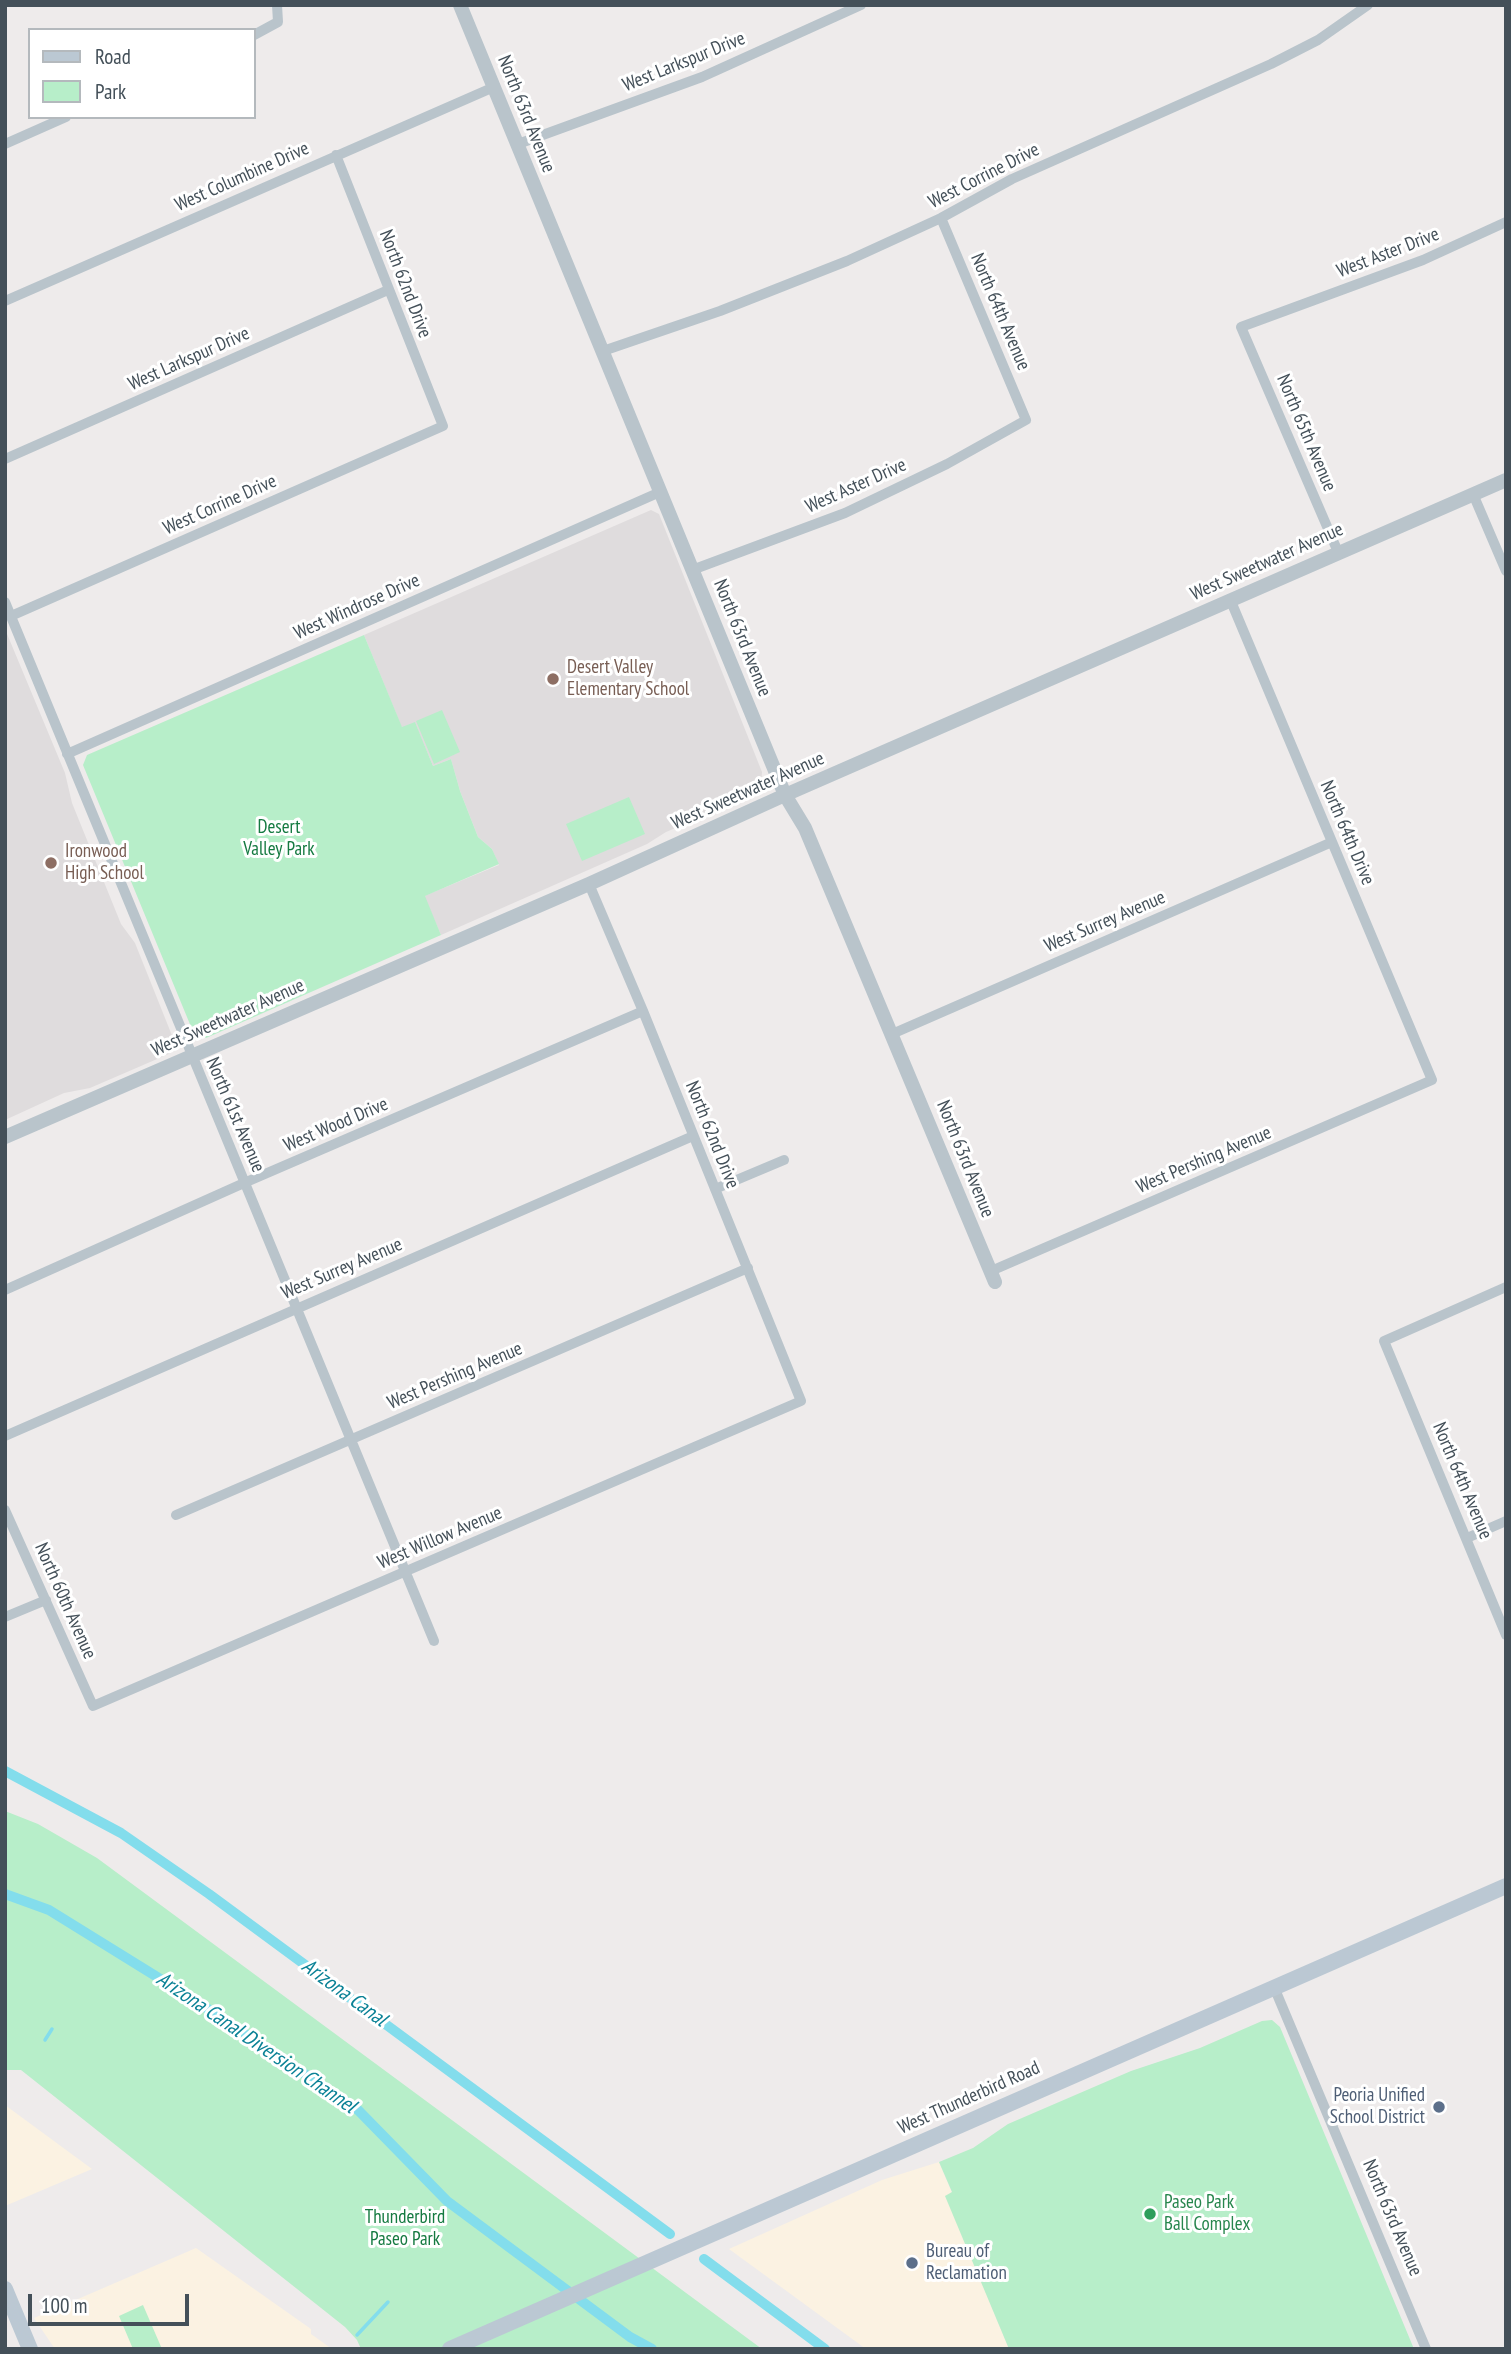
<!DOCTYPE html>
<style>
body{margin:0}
#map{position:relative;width:1511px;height:2354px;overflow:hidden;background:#eeebeb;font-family:"PT Sans Narrow",sans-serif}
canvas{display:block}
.frame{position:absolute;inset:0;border:7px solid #445059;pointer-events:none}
.legend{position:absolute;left:28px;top:28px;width:228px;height:91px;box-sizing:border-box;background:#fff;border:2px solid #b4b9bd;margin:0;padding:9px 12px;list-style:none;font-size:21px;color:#445059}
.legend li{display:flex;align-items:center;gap:14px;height:35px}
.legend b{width:35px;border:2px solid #b4b9bd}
.scale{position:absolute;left:28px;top:2294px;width:161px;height:32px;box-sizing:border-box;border:4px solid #445059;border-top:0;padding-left:9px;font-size:21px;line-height:24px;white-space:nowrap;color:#445059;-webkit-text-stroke:5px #fff;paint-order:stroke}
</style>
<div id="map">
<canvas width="1511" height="2354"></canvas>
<div class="frame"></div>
<ul class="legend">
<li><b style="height:9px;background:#bbc8d3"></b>Road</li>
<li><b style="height:19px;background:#b7eec9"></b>Park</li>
</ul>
<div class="scale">100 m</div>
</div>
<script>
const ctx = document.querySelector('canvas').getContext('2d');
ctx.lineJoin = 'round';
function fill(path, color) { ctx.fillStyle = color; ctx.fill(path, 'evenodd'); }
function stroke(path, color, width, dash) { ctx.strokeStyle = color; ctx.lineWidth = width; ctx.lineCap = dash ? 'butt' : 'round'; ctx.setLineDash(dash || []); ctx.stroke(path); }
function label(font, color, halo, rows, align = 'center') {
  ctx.font = font + ' "PT Sans Narrow",sans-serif'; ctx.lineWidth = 6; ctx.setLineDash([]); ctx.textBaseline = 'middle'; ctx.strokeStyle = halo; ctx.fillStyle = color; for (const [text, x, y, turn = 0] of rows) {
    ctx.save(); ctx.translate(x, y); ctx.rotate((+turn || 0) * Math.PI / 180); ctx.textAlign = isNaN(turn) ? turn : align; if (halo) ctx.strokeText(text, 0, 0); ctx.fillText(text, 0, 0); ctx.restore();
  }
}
const commercial = new Path2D(`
 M5,2105L92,2169L5,2206Z
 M939,2162L952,2193L946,2196L1009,2349H866L729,2249L882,2180Z
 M196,2248L311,2329V2334L332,2349H55L34,2318Z`);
const education = new Path2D(`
 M651,510L659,514L762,772L761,788L754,795L666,832L647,844L441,935L424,896L499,865L492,849L478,837L460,791L451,759L433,766L415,723L402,728L364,635Z
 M5,629L65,773L72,803L121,924L135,943L175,1043V1049L171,1053L90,1088L64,1093L5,1120Z`);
const green = new Path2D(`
 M364,635L402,727L415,722L433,766L451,759L460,791L478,837L492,849L499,864L425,896L441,935L206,1038L194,1034L83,765L87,755Z
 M442,710L460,752L434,764L416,721Z
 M629,797L645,834L582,861L566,824Z
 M5,1811L38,1824L97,1858L762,2349H361L357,2340L345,2327L21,2070H5Z
 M1272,2020L1280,2027L1414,2349H1009L945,2196L952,2192L939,2162L973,2148L1008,2124L1131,2071L1200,2048L1262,2021Z
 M143,2305L162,2349H133L119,2316Z`);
const stream = new Path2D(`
 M45,2040L52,2029
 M357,2335L388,2302`);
const canal = new Path2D(`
 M5,1771L121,1833L209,1894L670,2234
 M5,1894L49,1910L196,2001L358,2110L447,2201L630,2337L652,2349
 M704,2259L825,2349`);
const minor = new Path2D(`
 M254,35L278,22L277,5
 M5,144L66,117
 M518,144L702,77L861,5
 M5,301L494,87
 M603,351L720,311L847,261L941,218L1012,179L1271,64L1318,40L1368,5
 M5,459L388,290
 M1473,494L1506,571
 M1338,552L1241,327L1423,260L1506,222
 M692,570L845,513L947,464L1026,420L941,218
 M5,602L434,1641
 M11,616L443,426L336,155
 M67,754L660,492
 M892,1034L1332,842
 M715,1189L784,1160
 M991,1271L1432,1080L1230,599
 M1506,1287L1384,1341L1506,1635
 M5,1290L244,1183L643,1011
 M5,1436L693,1136
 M5,1510L93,1706L801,1401L643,1011L589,884
 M176,1515L748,1268
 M1467,1538L1506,1521
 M5,1617L46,1600
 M1274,1987L1426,2349`);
const tertiary = new Path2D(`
 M460,5L785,795L805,828L995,1282
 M5,1137L589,884L785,795L1506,480`);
const secondary = new Path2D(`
 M5,2289L30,2349
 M450,2349L1506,1886`);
const markers = [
 [553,679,7,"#8d6e63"],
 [51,863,7,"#8d6e63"],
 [1439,2107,7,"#5c6f8a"],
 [1150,2214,7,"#2e9e5b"],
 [912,2263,7,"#5c6f8a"]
];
const streetNames = [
 ["West Larkspur Drive",684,62,-22],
 ["North 63rd Avenue",526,114,68],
 ["West Corrine Drive",984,176,-27],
 ["West Columbine Drive",242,177,-24],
 ["West Aster Drive",1388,253,-21],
 ["North 62nd Drive",405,284,69],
 ["North 64th Avenue",1000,312,67],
 ["West Larkspur Drive",189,359,-24],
 ["North 65th Avenue",1306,433,67],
 ["West Aster Drive",856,486,-24],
 ["West Corrine Drive",220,505,-24],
 ["West Sweetwater Avenue",1267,562,-24],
 ["West Windrose Drive",357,607,-24],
 ["North 63rd Avenue",742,638,68],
 ["West Sweetwater Avenue",748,791,-24],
 ["North 64th Drive",1347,833,67],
 ["West Surrey Avenue",1105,922,-23],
 ["West Sweetwater Avenue",228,1018,-24],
 ["North 61st Avenue",235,1115,67],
 ["West Wood Drive",336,1125,-23],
 ["North 62nd Drive",712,1135,68],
 ["North 63rd Avenue",965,1159,68],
 ["West Pershing Avenue",1204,1160,-23],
 ["West Surrey Avenue",342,1269,-23],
 ["West Pershing Avenue",455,1376,-23],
 ["North 64th Avenue",1462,1481,67],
 ["West Willow Avenue",440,1538,-23],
 ["North 60th Avenue",65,1601,66],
 ["West Thunderbird Road",969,2098,-24],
 ["North 63rd Avenue",1392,2218,67]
];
const educationNames = [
 ["Desert Valley",567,668],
 ["Elementary School",567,690],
 ["Ironwood",65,852],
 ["High School",65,874]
];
const parkNames = [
 ["Desert",279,828],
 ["Valley Park",279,850],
 ["Thunderbird",405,2218],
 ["Paseo Park",405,2240]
];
const serviceNames = [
 ["Peoria Unified",1425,2096],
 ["School District",1425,2118],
 ["Bureau of",926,2252,"left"],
 ["Reclamation",926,2274,"left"]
];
const leisureNames = [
 ["Paseo Park",1164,2203],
 ["Ball Complex",1164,2225]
];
const waterNames = [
 ["Arizona Canal",344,1993,36],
 ["Arizona Canal Diversion Channel",256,2043,34]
];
fill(commercial, '#fbf2e2');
fill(education, '#dfdcdd');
fill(green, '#b7eec9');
stroke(stream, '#83ddec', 3.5);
stroke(canal, '#83ddec', 10);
stroke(minor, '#b9c4cb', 10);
stroke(tertiary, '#b9c4cb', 14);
stroke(secondary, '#bbc8d3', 16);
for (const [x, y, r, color] of markers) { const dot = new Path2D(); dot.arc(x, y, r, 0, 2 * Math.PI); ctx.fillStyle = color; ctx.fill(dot); stroke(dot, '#fff', 2.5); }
label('19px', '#445059', '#fff', streetNames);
label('19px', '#785e54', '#fff', educationNames, 'left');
label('19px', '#157a41', '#fff', parkNames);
label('19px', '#4e5e75', '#fff', serviceNames, 'right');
label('19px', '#27864d', '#fff', leisureNames, 'left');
label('italic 21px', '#0b8296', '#fff', waterNames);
</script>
